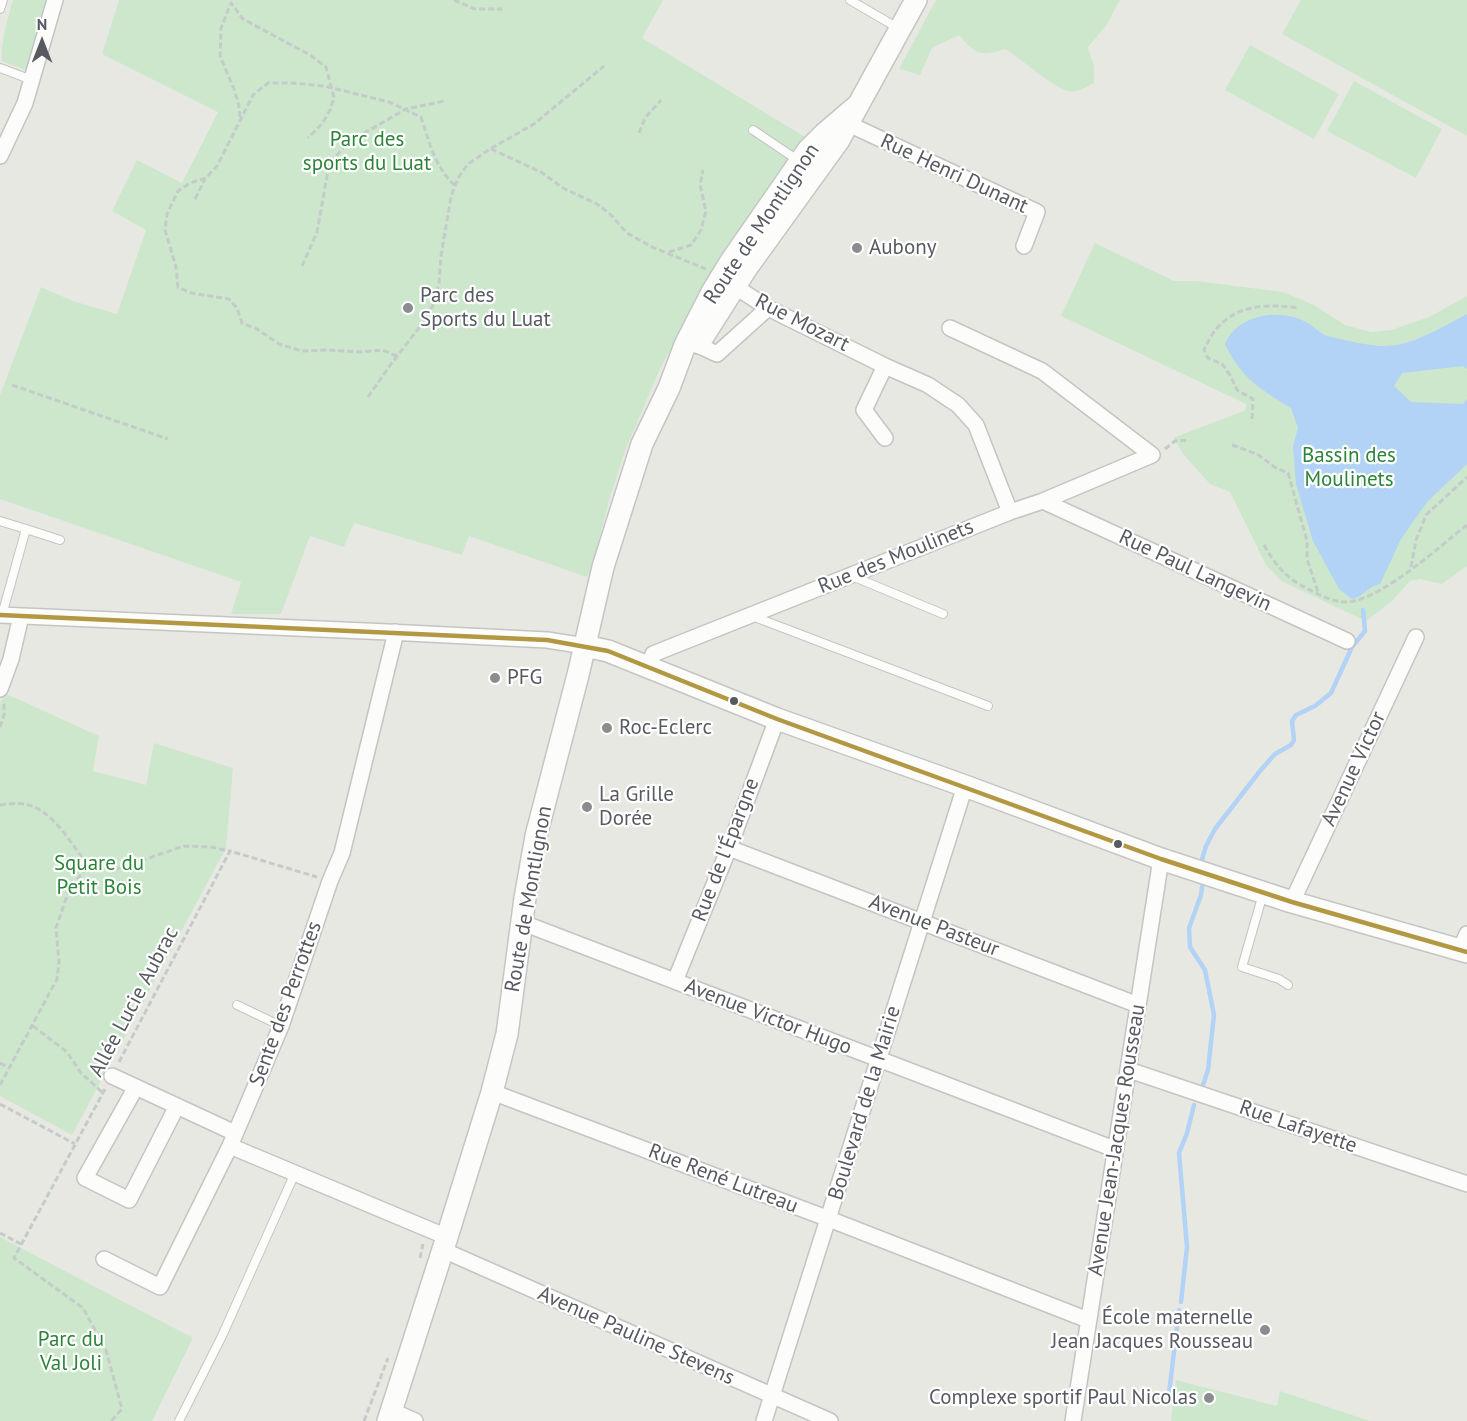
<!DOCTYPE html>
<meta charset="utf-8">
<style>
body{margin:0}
#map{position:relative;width:1467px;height:1421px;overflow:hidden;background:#e8e8e2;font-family:"PT Sans",sans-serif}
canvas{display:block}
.north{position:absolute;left:12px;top:12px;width:60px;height:60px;-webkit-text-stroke:4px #fff;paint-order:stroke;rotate:0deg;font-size:16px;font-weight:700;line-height:24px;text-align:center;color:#575a61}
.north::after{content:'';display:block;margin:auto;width:21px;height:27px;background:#575a61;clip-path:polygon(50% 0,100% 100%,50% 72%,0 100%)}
</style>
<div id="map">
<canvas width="1467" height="1421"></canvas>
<div class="north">N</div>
</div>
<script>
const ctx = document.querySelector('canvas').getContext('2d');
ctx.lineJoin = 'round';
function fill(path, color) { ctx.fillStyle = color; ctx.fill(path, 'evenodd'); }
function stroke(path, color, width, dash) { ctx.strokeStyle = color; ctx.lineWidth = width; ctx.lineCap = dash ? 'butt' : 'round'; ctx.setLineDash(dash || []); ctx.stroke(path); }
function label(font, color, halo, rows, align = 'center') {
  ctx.font = font + ' "PT Sans",sans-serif'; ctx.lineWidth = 4.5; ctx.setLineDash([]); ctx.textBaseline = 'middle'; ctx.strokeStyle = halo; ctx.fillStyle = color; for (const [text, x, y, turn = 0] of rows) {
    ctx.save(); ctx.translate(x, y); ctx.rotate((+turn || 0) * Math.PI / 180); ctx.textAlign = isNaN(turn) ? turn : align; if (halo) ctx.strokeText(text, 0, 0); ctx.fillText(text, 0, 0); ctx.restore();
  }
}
const green = new Path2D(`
 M13,0H46L26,70L2,61C0,45 8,17 13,0Z
 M119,0H663L642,38L815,143L679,334L660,369L625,451L610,497L593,564L587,577L469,536L462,555L354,523L344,547L310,536L281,614H231L241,582L0,499V395L41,287L73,301L117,314L146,230L112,211L137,160L182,183L218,112L102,54Z
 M936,0H1120L1106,26L1088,47L1094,67V83C1087,87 1076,93 1068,91C1050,86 1022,59 1005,49C982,57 975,55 959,35L932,48L920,75L899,69Z
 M1301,0H1467V136L1282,34Z
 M1250,45L1339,94L1314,139L1225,90Z
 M1354,81L1442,129L1416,178L1327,131Z
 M1095,243L1174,281H1196L1283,292L1314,305L1345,325L1371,332L1391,330L1429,317L1467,296V566L1442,584L1420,579L1410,581L1391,602L1366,621L1281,581L1266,565L1230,492L1210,484L1184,455L1173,438L1246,410V404L1061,316Z
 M4,693L99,736L93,771L146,785L154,743L233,768L226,848L72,1135L0,1096V705Z
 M0,1237L193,1338L152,1421H0Z
 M1176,1380L1277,1406L1280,1391L1370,1421H1171Z`);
const water = new Path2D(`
 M1467,314V369L1463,366L1402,373L1394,386L1411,402L1463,404L1467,399V464L1427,502L1401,539L1380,584C1365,588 1365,596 1352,599L1339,589L1313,541L1296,484L1293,446L1298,428L1291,408C1261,390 1240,377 1225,344C1237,315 1278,308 1304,321C1313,325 1319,333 1327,336C1340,339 1369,346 1382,346C1411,347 1442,327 1467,314Z`);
const stream = new Path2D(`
 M1201,863L1206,846L1215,829L1260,771L1275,754L1291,745L1294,740L1292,721L1296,715L1315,706L1331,693L1352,647L1365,631L1363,610
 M1202,887L1201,895L1189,928L1190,947L1205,970L1214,1015L1208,1070L1203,1085
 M1181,1302L1187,1247L1179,1153L1187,1133L1194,1105
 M1168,1402L1179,1310`);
const path = new Path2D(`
 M454,0L475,9H502
 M240,117L239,106L234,89L220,56L221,28L231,3L243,19L310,55L326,67L334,98L330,110L322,124L308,138
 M639,133L645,118L661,100
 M491,149L541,172L563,188L597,204L610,214L627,233L652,247L706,269
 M195,199L205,179
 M669,252L691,245L701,230L706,211L700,185L703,170
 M302,266L317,232L329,165L347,143L406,109L444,101
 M397,356L382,350L359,352L329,350L302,351L279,344L257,329L242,323L237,308L229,299L191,293L178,287L176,267L165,230L167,214L178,191L190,183L206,178L217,166L253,95L268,83H292L324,86L389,102L421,117C430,144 434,165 455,186
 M12,385L168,439
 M368,397L391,364L425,320L434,303L439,283L441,256L451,197L458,178L468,164L490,149L534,124L604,66
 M1252,419L1253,399L1237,390L1230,375L1222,364L1208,358L1204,350C1222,307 1257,302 1299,308
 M1232,445L1257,454L1276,468L1288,473L1307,541V559L1319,595
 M1165,449L1175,441L1189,440
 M1264,545C1276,566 1286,578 1308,589C1319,595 1335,603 1348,602C1382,599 1439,547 1467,525
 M1411,567L1416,540L1426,515L1467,477
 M0,727L4,715V702
 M0,805C8,804 16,803 24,804C51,807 73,846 88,866
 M33,1026L67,1052L81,1073L103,1093
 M119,1062L230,851L317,877
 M0,1063L9,1068
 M0,1085L57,979L59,962L56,928L69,890L88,866L114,870L184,846L211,847L229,851
 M105,1089L14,1258L83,1308L106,1350L122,1409L111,1421
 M0,1104L75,1144
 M0,1233L21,1244
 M420,1258L423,1244
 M364,1421L388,1358`);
const lane = new Path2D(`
 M850,0L898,28
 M0,9L3,0
 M0,68L32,80
 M753,130L799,161
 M0,521L26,529L2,615
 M26,529L60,540
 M852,576L943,614
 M752,616L988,706
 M1263,894L1242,967L1279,979L1288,985
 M237,1005L281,1026
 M179,1421L222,1336L295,1173`);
const street = new Path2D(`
 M840,120L1037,212L1024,246
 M0,156L25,103L55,0
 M728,282L768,308L885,366L928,385L958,405L976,425L1010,512
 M698,345L717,354L768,308
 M885,366L864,410L885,438
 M1043,501L1347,641
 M0,615L388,632L547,640L585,646
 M396,632L342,853L330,881L281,1026L230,1146L447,1237
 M649,668L653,654L1010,512L1043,501L1152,455L1042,371L950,328
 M0,689L11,659L21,616
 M729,848L1138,1005
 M1292,902L1416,637
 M523,923L1114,1149
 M1460,950L1467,934
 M675,981L729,848L777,719
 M1129,1070L1467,1184
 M112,1076L235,1133
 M136,1087L85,1178L129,1200L177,1106
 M492,1092L829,1219L1088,1320
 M443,1250L830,1421
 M104,1259L160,1287L230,1146
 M392,1411L415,1421
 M764,1421L965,786
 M1073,1421L1161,859`);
const secondary = new Path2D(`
 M699,343L746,269L839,140L916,0
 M585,646L608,651L777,719L965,786L1161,859L1292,902L1467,952
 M388,1421L447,1237L492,1092L507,1034L525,898L536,836L578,675L603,567L642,444L669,388L685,345L712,292L731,261L808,150L824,134L858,105`);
const bus1 = new Path2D(`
 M0,615L547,640L608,651L777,719L1161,859L1292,902L1467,952`);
const markers = [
 [857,248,6,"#8a8c8e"],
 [408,308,6,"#8a8c8e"],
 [495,678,6,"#8a8c8e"],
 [734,701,5,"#575a61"],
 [607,728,6,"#8a8c8e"],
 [587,807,6,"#8a8c8e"],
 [1118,844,5,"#575a61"],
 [1265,1330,6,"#8a8c8e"],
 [1209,1398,6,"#8a8c8e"]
];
const parkNames = [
 ["Parc des",367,140],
 ["sports du Luat",367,164],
 ["Bassin des",1349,456],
 ["Moulinets",1349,480],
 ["Square du",99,864],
 ["Petit Bois",99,888],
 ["Parc du",71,1340],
 ["Val Joli",71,1364]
];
const streetNames = [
 ["Rue Henri Dunant",954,174,25],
 ["Route de Montlignon",762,224,-56],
 ["Rue Mozart",802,323,27],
 ["Rue des Moulinets",896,557,-22],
 ["Rue Paul Langevin",1195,571,25],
 ["Avenue Victor",1354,769,-65],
 ["Rue de l'Épargne",726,850,-69],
 ["Route de Montlignon",529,899,-80],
 ["Avenue Pasteur",934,926,21],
 ["Allée Lucie Aubrac",134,1002,-62],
 ["Sente des Perrottes",286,1004,-70],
 ["Avenue Victor Hugo",768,1017,21],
 ["Boulevard de la Mairie",865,1103,-73],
 ["Rue Lafayette",1298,1127,19],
 ["Avenue Jean-Jacques Rousseau",1117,1140,-81],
 ["Rue René Lutreau",723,1179,21],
 ["Avenue Pauline Stevens",636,1336,24]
];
const poiNames = [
 ["Aubony",869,248],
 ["Parc des",420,296],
 ["Sports du Luat",420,320],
 ["PFG",507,678],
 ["Roc-Eclerc",619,728],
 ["La Grille",599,795],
 ["Dorée",599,819],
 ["École maternelle",1253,1318,"right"],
 ["Jean Jacques Rousseau",1253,1342,"right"],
 ["Complexe sportif Paul Nicolas",1197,1398,"right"]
];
fill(green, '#cde7cd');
fill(water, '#b2d2f6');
stroke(stream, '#b2d2f6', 4.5);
stroke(lane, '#c4c4c4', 10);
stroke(street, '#c4c4c4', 18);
stroke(secondary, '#c4c5c4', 24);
stroke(path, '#c4cbc9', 3, [6, 3]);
stroke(lane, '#fcfcfb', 8);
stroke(street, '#fcfcfb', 15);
stroke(secondary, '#fcfcfb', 21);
stroke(bus1, '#b39843', 4.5);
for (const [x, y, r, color] of markers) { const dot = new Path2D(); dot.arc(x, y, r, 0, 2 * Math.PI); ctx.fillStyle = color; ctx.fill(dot); stroke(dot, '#fff', 2); }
label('21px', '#2c8439', '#fff', parkNames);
label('21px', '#575a61', '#fff', streetNames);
label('21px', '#575a61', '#fff', poiNames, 'left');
</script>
